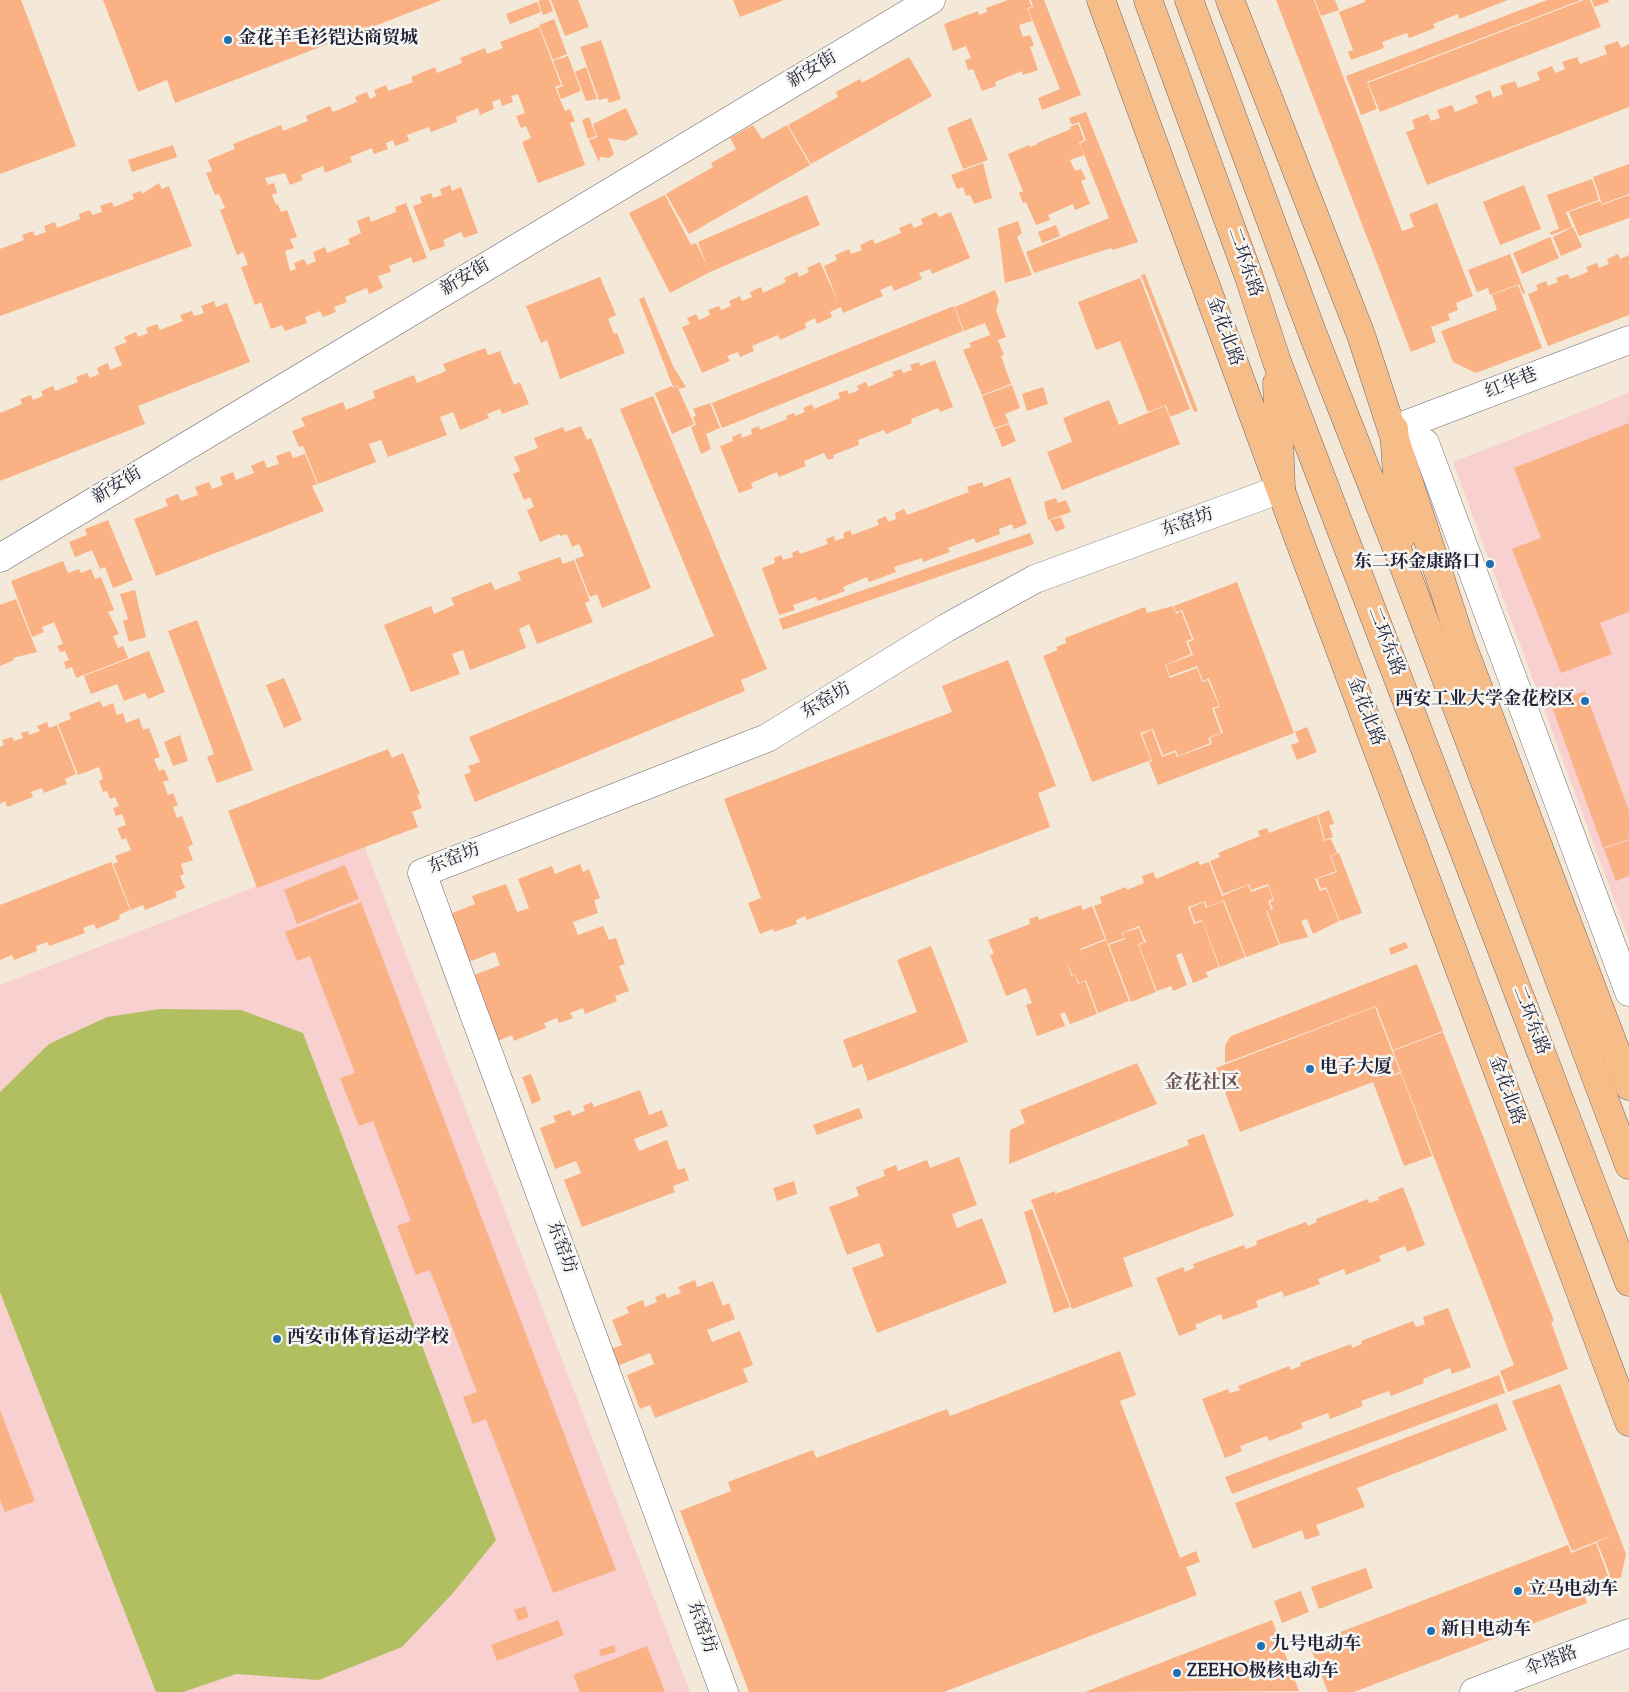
<!DOCTYPE html>
<meta charset="utf-8">
<style>
body{margin:0}
canvas{display:block;background:#f4e9d8}
</style>
<canvas width="1629" height="1692"></canvas>
<script>
const ctx = document.querySelector('canvas').getContext('2d');
ctx.lineJoin = 'round';
function fill(path, color) { ctx.fillStyle = color; ctx.fill(path, 'evenodd'); }
function stroke(path, color, width, dash) { ctx.strokeStyle = color; ctx.lineWidth = width; ctx.lineCap = dash ? 'butt' : 'round'; ctx.setLineDash(dash || []); ctx.stroke(path); }
function label(font, color, halo, rows, align = 'center') {
  ctx.font = font + ' "Sorts Mill Goudy","Noto Serif SC",serif'; ctx.lineWidth = 5; ctx.setLineDash([]); ctx.textBaseline = 'middle'; ctx.strokeStyle = halo; ctx.fillStyle = color; for (const [text, x, y, turn = 0] of rows) {
    ctx.save(); ctx.translate(x, y); ctx.rotate((+turn || 0) * Math.PI / 180); ctx.textAlign = isNaN(turn) ? turn : align; if (halo) ctx.strokeText(text, 0, 0); ctx.fillText(text, 0, 0); ctx.restore();
  }
}
const built = new Path2D(`
 M1629,393V940L1453,462Z
 M364,845L690,1692H0V985Z`);
const green = new Path2D(`
 M160,1009L241,1010L303,1033L496,1540L453,1593L402,1647L319,1680L236,1674L183,1692H156L0,1292V1092L49,1044L107,1017Z`);
const building = new Path2D(`
 M0,0H21L76,146L0,174Z
 M103,0H442L175,103L167,80L138,92Z
 M541,0H549L553,11L543,15L538,1Z
 M551,0H578L589,27L565,36Z
 M733,0H784L740,17Z
 M1008,0H1029L1032,7L1027,8L1032,21L1019,25L1023,37L1030,35L1034,45L1030,47L1038,70L1023,75L1022,71L995,82L996,86L982,91L973,69L968,70L965,60L971,58L966,46L953,51L944,24L978,11L979,15L987,12L986,8Z
 M1031,0H1044L1081,95L1042,110L1038,98L1060,89L1028,9L1033,7Z
 M1276,0H1314L1402,231L1414,227L1409,214L1437,203L1473,296L1456,303L1458,310L1448,314L1450,320L1431,327L1436,342L1411,352Z
 M1315,0H1335L1339,10L1321,16Z
 M1365,0H1508L1459,19L1458,14L1433,24L1435,28L1409,38L1407,33L1382,42L1384,48L1351,60L1348,52L1353,50L1339,12L1365,2Z
 M1547,0H1581L1367,82L1377,109L1361,115L1346,76Z
 M1584,0H1590L1601,27L1380,112L1368,83Z
 M1592,0H1608L1609,2L1594,7Z
 M537,2L541,12L510,24L506,14Z
 M554,19L567,54L553,60L539,25Z
 M539,27L561,85L555,87L565,111L570,109L575,121L570,123L585,165L538,183L522,142L531,138L526,126L521,128L516,116L525,113L518,94L511,96L513,102L502,106L500,99L492,102L494,109L480,115L478,108L456,117L457,122L431,132L429,127L407,135L409,141L395,146L393,140L386,143L388,149L374,154L372,148L350,157L352,162L325,173L323,166L301,175L303,180L290,185L285,173L265,178L268,185L274,183L277,193L272,195L276,205L278,204L281,212L287,210L297,237L290,239L294,248L285,251L290,271L296,269L294,263L304,259L307,265L316,261L313,252L325,247L327,253L350,244L348,239L361,233L357,221L369,216L371,222L396,212L395,207L406,203L427,258L413,263L411,257L389,266L391,272L378,276L383,288L369,294L367,288L345,297L347,302L334,307L336,312L323,317L320,311L305,317L307,323L285,331L282,325L271,329L261,302L255,305L241,267L248,265L243,252L237,255L220,210L225,208L219,194L215,195L206,173L212,171L208,160L235,149L233,144L281,125L283,131L308,121L306,116L330,106L333,112L357,102L355,97L367,92L370,99L376,96L374,90L386,85L388,91L413,82L411,77L435,67L437,73L462,63L460,58L485,48L487,54L503,48L500,42Z
 M601,40L621,99L609,103L607,98L599,100L580,47Z
 M1618,41L1621,48L1629,44V107L1427,185L1406,132L1415,129L1412,120L1428,114L1431,121L1440,118L1437,110L1452,105L1455,112L1478,103L1475,96L1490,90L1493,98L1503,94L1500,86L1515,81L1518,88L1540,80L1537,72L1552,66L1555,73L1565,69L1562,62L1577,57L1580,64L1607,54L1604,46Z
 M568,56L581,91L561,99L557,88L563,86L553,61Z
 M909,57L932,96L811,164L788,125L838,97L836,92L860,79L862,83Z
 M586,67L597,99L586,101L575,72Z
 M626,108L638,134L625,141L608,138L614,154L609,158L600,157L599,162L589,140L597,137L593,124Z
 M1086,112L1138,242L1113,250L1111,248L1034,273L1026,252L1109,218L1080,144L1086,140L1079,122L1072,125L1069,118Z
 M589,117L596,136L588,139L582,120Z
 M971,118L988,160L963,169L947,128Z
 M1078,124L1084,140L1079,143L1084,155L1070,160L1075,171L1081,169L1086,179L1081,181L1090,204L1075,210L1073,204L1048,215L1050,220L1036,225L1026,202L1023,203L1019,193L1023,191L1008,154L1029,145L1030,147L1038,144L1037,143L1071,129L1070,127Z
 M753,125L762,139L787,125L810,165L689,234L666,194L713,167L711,163L736,149L730,138Z
 M173,145L177,157L132,172L128,160Z
 M983,163L992,198L974,204L970,195L966,196L963,187L957,189L951,175Z
 M1629,164V194L1602,204L1593,177Z
 M1592,179L1599,200L1566,212L1572,227L1551,235L1550,232L1559,229L1547,195Z
 M159,183L162,189L169,186L192,246L0,316V249L24,240L22,235L33,231L35,236L46,232L44,226L55,222L57,228L80,219L79,214L90,210L92,215L102,212L100,206L112,202L114,207L134,199L132,194L141,191L142,194Z
 M450,185L452,191L461,187L478,233L464,238L461,232L443,240L445,246L430,251L413,206L422,203L420,197L431,193L433,198L442,195L440,189Z
 M1524,185L1541,229L1500,245L1483,202Z
 M665,195L691,245L696,243L707,266L698,242L807,195L820,225L710,272L670,293L629,213Z
 M1629,195V218L1579,236L1569,212L1600,201L1602,205Z
 M936,212L939,217L951,212L970,258L932,274L930,269L919,273L922,279L894,291L892,285L880,290L883,296L843,313L841,307L830,312L832,317L817,324L815,318L805,323L806,328L780,340L778,335L752,346L754,351L740,357L738,352L727,356L730,361L702,373L682,327L690,324L687,318L696,314L699,320L710,315L708,310L719,306L721,310L731,306L729,301L740,296L742,301L752,297L750,292L761,287L763,293L786,282L784,278L797,272L799,277L809,272L807,268L820,262L839,304L824,266L837,260L835,255L849,249L851,254L862,250L860,245L873,239L875,244L901,233L899,228L911,223L914,228L923,224L921,219Z
 M1018,221L1022,233L1017,237L1032,275L1005,283L998,228Z
 M1056,225L1060,236L1042,243L1038,232Z
 M1573,227L1582,247L1561,256L1553,237Z
 M1550,237L1559,258L1522,274L1513,253Z
 M1510,254L1525,293L1523,294L1519,284L1490,295L1488,288L1477,292L1468,270Z
 M1618,254L1620,259L1629,255V315L1548,346L1528,294L1538,290L1536,285L1546,281L1548,286L1558,282L1556,278L1568,274L1570,279L1588,272L1586,267L1597,263L1599,268L1609,264L1607,259Z
 M1145,274L1198,411L1194,412L1141,275Z
 M600,277L616,315L608,319L614,334L617,333L625,353L560,379L547,340L541,343L526,306Z
 M1140,278L1190,409L1170,417L1166,405L1148,412L1120,341L1096,350L1078,302Z
 M1518,285L1542,348L1476,373L1453,362L1441,331L1497,310L1492,295Z
 M995,290L999,301L996,310L1006,337L998,340L1004,355L1001,356L1011,384L982,395L963,350L971,347L969,343L990,335L985,323L964,331L955,307Z
 M644,297L674,368L686,387L679,389L678,385L673,387L639,299Z
 M214,301L216,307L227,303L250,362L138,406L145,424L0,481V413L22,404L20,399L31,395L33,400L43,396L41,391L53,386L55,391L78,382L76,377L87,373L90,378L99,374L97,368L108,363L110,370L122,365L114,347L127,342L124,337L136,332L138,337L148,333L146,328L157,324L160,330L183,321L180,315L192,311L194,316L204,313L201,306Z
 M954,306L963,331L722,428L712,403Z
 M485,348L488,355L500,351L514,385L520,382L529,404L502,414L500,409L487,414L489,418L460,430L453,412L440,417L447,435L388,457L381,440L369,444L376,462L318,484L303,446L299,447L292,431L305,426L301,418L343,402L346,410L375,398L373,391L414,375L417,383L446,371L443,364Z
 M935,360L953,407L940,412L938,408L911,419L912,423L886,434L884,430L858,440L859,445L833,455L834,458L828,460L824,453L804,461L806,466L779,477L777,472L751,483L753,488L739,493L720,446L733,441L732,437L741,433L742,438L752,434L751,429L759,426L760,430L787,419L786,416L794,413L795,416L805,412L803,408L812,404L814,409L840,398L838,393L847,390L849,394L859,390L857,386L866,382L868,387L894,376L892,372L901,369L903,373L912,370L910,365L919,362L920,366Z
 M1012,385L1020,408L1005,414L1009,423L994,428L982,396Z
 M672,386V388L677,386L694,424L672,434L655,393Z
 M1043,387L1048,404L1027,411L1022,394Z
 M653,396L767,669L741,680L745,691L475,802L464,775L471,772L468,766L480,762L469,737L714,636L620,409Z
 M1109,400L1119,425L1165,406L1180,444L1062,490L1047,452L1072,442L1063,418Z
 M710,403L720,428L706,434L711,449L701,454L691,427L696,425L693,417L696,416L693,409Z
 M1629,423V612L1600,623L1612,654L1561,673L1512,549L1541,538L1514,468Z
 M1009,424L1016,441L1002,447L995,429Z
 M581,426L587,440L591,438L651,588L602,608L597,594L590,597L575,559L584,556L579,544L572,547L567,534L560,536L559,534L540,542L527,510L534,507L530,497L524,500L513,474L520,471L514,457L538,448L534,438L563,427L565,432Z
 M290,451L293,458L305,454L317,484L312,486L324,511L156,576L134,519L168,506L165,499L178,494L181,501L198,495L195,487L209,482L212,489L223,485L220,477L233,472L236,480L254,473L251,466L264,460L267,468L279,464L276,456Z
 M1010,477L1027,524L1014,529L1012,524L999,529L1000,534L976,543L974,538L948,548L950,552L923,562L922,558L894,567L896,572L869,582L867,577L843,587L845,591L818,601L816,597L793,605L795,610L779,615L762,568L775,563L774,558L781,555L783,560L793,557L792,553L798,550L800,554L828,544L826,539L834,536L835,541L844,538L843,533L850,530L852,535L879,525L877,520L886,516L888,522L896,519L895,513L904,509L907,515L969,492L967,487L982,482L984,487Z
 M1056,498L1058,503L1066,500L1071,512L1048,520L1044,502Z
 M1061,517L1065,528L1056,532L1050,520Z
 M108,520L133,580L113,588L105,567L100,569L92,550L75,557L69,542L87,535L85,529Z
 M1030,533L1034,544L783,630L779,619Z
 M560,557L563,564L574,560L590,601L585,603L593,622L537,644L529,624L519,629L526,648L470,670L463,650L452,654L460,674L411,692L384,625L431,606L434,614L454,605L451,598L491,582L495,590L521,580L518,572Z
 M63,561L68,573L79,569L81,573L91,569L95,579L101,577L114,610L108,612L119,634L113,636L118,648L123,646L128,658L76,678L72,667L66,669L64,662L69,660L65,651L60,652L57,646L63,644L54,622L42,627L44,632L32,637L11,581Z
 M1237,582L1294,733L1158,785L1149,762L1152,761L1142,734L1152,730L1162,757L1175,752L1177,757L1212,744L1210,738L1223,733L1214,709L1220,707L1209,678L1203,681L1197,666L1170,676L1166,665L1193,655L1188,642L1194,640L1182,610L1176,612L1174,606Z
 M135,590L146,637L129,642L123,621L128,619L120,594Z
 M16,599L37,652L13,658L14,660L0,666V605Z
 M1173,606L1176,614L1181,611L1192,639L1186,641L1191,654L1165,665L1170,678L1197,668L1202,682L1208,680L1219,706L1212,708L1221,733L1208,738L1210,743L1178,756L1176,750L1163,755L1153,729L1140,733L1151,760L1092,782L1043,656L1058,650L1056,647L1066,643L1065,638L1145,607L1147,613Z
 M197,620L253,770L217,783L207,757L214,754L168,631Z
 M149,651L165,692L148,699L145,693L124,701L117,684L91,694L84,676Z
 M1008,660L1056,786L1038,793L1050,827L807,920L805,916L796,920L797,924L774,932L773,929L760,934L748,903L761,898L724,799L952,712L942,686Z
 M284,678L302,720L284,728L266,685Z
 M1585,691L1629,811V839L1603,848L1551,704Z
 M100,701L103,707L113,703L117,715L123,713L126,723L139,718L143,730L149,728L160,757L154,759L159,771L164,769L169,780L163,782L168,795L173,793L178,805L173,807L177,818L182,816L193,844L188,847L193,860L181,864L184,874L180,876L185,888L175,892L177,897L145,910L143,905L131,910L113,864L118,862L115,856L131,850L126,838L122,840L117,828L126,825L122,814L116,816L113,808L119,806L115,797L110,799L107,791L103,792L99,781L103,779L99,767L78,775L58,724L71,719L69,713Z
 M47,722L49,728L57,725L76,774L65,779L67,784L44,793L42,788L31,792L33,797L7,807L5,801L0,804V747L4,745L2,740L12,737L14,741L23,738L21,733L28,731L29,735L40,731L37,726Z
 M1307,727L1317,752L1297,760L1291,745L1299,742L1295,732Z
 M180,735L188,761L173,766L164,742Z
 M388,749L392,758L403,753L420,794L417,795L422,808L412,812L418,827L257,888L228,811Z
 M1329,810L1334,824L1329,825L1333,837L1325,840L1318,815Z
 M1317,815L1324,841L1331,839L1337,853L1330,856L1336,871L1315,879L1320,891L1326,889L1339,921L1313,934L1307,919L1301,921L1308,937L1280,944L1267,911L1273,909L1270,902L1274,900L1268,884L1251,890L1249,884L1223,894L1210,861L1220,857L1218,853L1260,836L1258,831L1267,828L1269,833Z
 M1629,840V876L1616,881L1604,849Z
 M1339,853L1362,913L1340,921L1326,887L1321,889L1317,879L1337,872L1331,856Z
 M1198,861L1200,865L1209,862L1222,896L1248,885L1251,892L1268,886L1273,899L1268,901L1271,909L1266,911L1279,945L1246,957L1224,900L1207,907L1205,901L1188,907L1194,924L1202,921L1219,967L1206,972L1208,977L1193,983L1182,953L1176,955L1187,985L1173,991L1171,986L1157,991L1139,945L1146,942L1139,926L1122,933L1124,938L1108,944L1094,906L1102,903L1100,897L1126,887L1127,890L1144,883L1142,876L1153,872L1156,879Z
 M111,862L130,910L119,915L120,919L96,929L94,924L83,928L85,933L49,946L48,942L36,946L37,951L14,960L12,955L0,960V905Z
 M580,864L583,872L589,869L600,898L594,900L598,913L573,922L578,935L603,926L609,940L616,938L625,964L619,966L629,991L615,996L617,1001L585,1014L583,1008L570,1013L573,1018L559,1023L557,1018L544,1023L546,1028L514,1041L512,1035L498,1041L474,975L500,965L495,952L468,962L450,914L475,904L472,896L506,884L517,912L529,908L518,879L552,866L555,874Z
 M345,865L359,899L297,924L284,890Z
 M1223,901L1245,957L1220,967L1202,920L1195,922L1190,908L1204,902L1206,908Z
 M361,902L616,1570L553,1593L486,1419L473,1424L463,1397L477,1392L430,1270L416,1275L397,1226L411,1221L373,1121L359,1126L340,1078L355,1073L310,956L297,961L285,932Z
 M1081,905L1083,910L1092,906L1105,939L1080,949L1083,956L1081,950L1106,940L1129,1001L1098,1013L1086,980L1079,983L1075,974L1072,975L1067,962L1071,976L1075,975L1078,984L1085,981L1097,1014L1070,1024L1065,1012L1060,1014L1065,1026L1037,1036L1026,1005L1032,1003L1026,988L1006,996L990,955L994,954L988,940L1030,924L1029,919L1038,916L1039,920Z
 M1139,928L1144,942L1138,944L1156,992L1131,1002L1109,945L1125,939L1123,933Z
 M1406,942L1408,948L1391,955L1389,948Z
 M931,946L968,1042L868,1081L862,1064L853,1068L843,1040L917,1012L897,960Z
 M1417,964L1443,1031L1393,1050L1376,1006L1225,1063V1045L1231,1036Z
 M1375,1007L1400,1072L1377,1081L1401,1073L1432,1156L1404,1166L1373,1082L1240,1132L1216,1068Z
 M1443,1032L1554,1321L1551,1322L1568,1369L1508,1392L1500,1371L1514,1365L1393,1051Z
 M1137,1063L1157,1104L1009,1164L1010,1130L1025,1123L1020,1110Z
 M531,1074L541,1100L532,1104L522,1077Z
 M640,1090L649,1115L662,1110L668,1126L634,1139L639,1151L667,1140L678,1170L685,1168L689,1180L673,1186L675,1192L582,1227L564,1180L581,1173L576,1161L555,1169L540,1128L556,1122L553,1116L570,1110L572,1116L585,1111L583,1106L592,1102L594,1107Z
 M859,1108L863,1118L817,1135L813,1125Z
 M1204,1134L1234,1216L1123,1258L1133,1286L1072,1309L1031,1200L1055,1191V1194L1189,1145L1187,1140Z
 M959,1157L977,1205L952,1214L957,1228L982,1218L1007,1283L877,1333L852,1268L884,1256L879,1243L847,1255L829,1207L859,1196L856,1187L885,1176L883,1170L896,1165L898,1171L927,1160L930,1168Z
 M794,1181L797,1194L777,1201L773,1188Z
 M1403,1187L1425,1245L1407,1252L1405,1246L1379,1256L1381,1261L1346,1275L1344,1269L1318,1279L1320,1284L1284,1297L1282,1291L1256,1301L1258,1307L1223,1320L1221,1314L1195,1325L1197,1329L1179,1336L1156,1278L1183,1267L1185,1272L1194,1268L1193,1264L1244,1245L1246,1249L1257,1245L1256,1241L1306,1222L1308,1226L1317,1222L1316,1219L1368,1199L1369,1203L1379,1200L1378,1197Z
 M1032,1209L1070,1307L1054,1313L1024,1212Z
 M695,1280L697,1287L713,1281L723,1306L729,1303L735,1319L707,1330L712,1342L740,1331L753,1365L743,1369L748,1382L655,1418L650,1405L640,1409L627,1375L654,1364L650,1353L617,1366L611,1349L622,1345L612,1320L629,1313L626,1307L643,1300L645,1307L657,1302L655,1297L665,1293L667,1298L681,1293L678,1287Z
 M1448,1308L1471,1367L1452,1374L1450,1368L1423,1379L1424,1383L1391,1396L1389,1391L1361,1401L1363,1406L1330,1419L1328,1413L1301,1423L1303,1428L1269,1441L1267,1436L1240,1446L1242,1451L1225,1458L1202,1399L1228,1389L1230,1393L1240,1390L1238,1386L1289,1366L1291,1370L1301,1366L1300,1363L1351,1344L1352,1348L1362,1344L1361,1341L1413,1321L1416,1327L1425,1324L1423,1317Z
 M1120,1351L1136,1395L1120,1401L1180,1558L1196,1551L1200,1562L1186,1567L1197,1595L944,1692H749L680,1511L731,1491L728,1482L813,1450L816,1458L947,1409L950,1416Z
 M1499,1375L1505,1393L1232,1494L1225,1477Z
 M1560,1384L1618,1533L1572,1551L1512,1401Z
 M1497,1403L1507,1430L1357,1488L1365,1507L1316,1525L1320,1535L1305,1540L1302,1530L1253,1549L1235,1503Z
 M0,1410L35,1501L5,1512L0,1500Z
 M1618,1533L1626,1554L1621,1577L1598,1586L1597,1583L1608,1579L1610,1575L1597,1542Z
 M1596,1543L1608,1576L1596,1582L1598,1592L1585,1597L1587,1603L1354,1692H1328L1309,1644L1568,1545L1571,1553Z
 M1366,1568L1373,1588L1319,1609L1311,1587Z
 M1301,1591L1309,1612L1282,1623L1274,1601Z
 M525,1606L529,1617L518,1621L514,1610Z
 M558,1620L564,1635L497,1661L491,1645Z
 M1272,1620L1299,1691L1085,1692Z
 M614,1645L616,1652L601,1656L599,1650Z
 M647,1646L665,1692H580L573,1675Z`);
const minor = new Path2D(`
 M1394,429L1425,443L1629,992
 M1394,429L1629,340
 M0,558L931,0
 M724,1692L422,873L767,738L946,628L1035,579L1281,489
 M1474,1692L1629,1633`);
const major = new Path2D(`
 M1101,0L1298,537L1629,1422
 M1230,0L1361,335L1462,645L1629,1086`);
const highway = new Path2D(`
 M1148,0L1249,277L1277,362L1629,1282
 M1189,0L1312,332L1403,564L1629,1165
 M1277,383L1281,489
 M1394,429L1401,537`);
const markers = [
 [228,40,5,"#1f6fb2"],
 [1490,564,5,"#1f6fb2"],
 [1585,701,5,"#1f6fb2"],
 [1310,1069,5,"#1f6fb2"],
 [277,1339,5,"#1f6fb2"],
 [1518,1591,5,"#1f6fb2"],
 [1431,1631,5,"#1f6fb2"],
 [1261,1646,5,"#1f6fb2"],
 [1177,1673,5,"#1f6fb2"]
];
const poiNames = [
 ["金花羊毛衫铠达商贸城",238,40],
 ["东二环金康路口",1480,564,"right"],
 ["西安工业大学金花校区",1575,701,"right"],
 ["电子大厦",1320,1069],
 ["西安市体育运动学校",287,1339],
 ["立马电动车",1528,1591],
 ["新日电动车",1441,1631],
 ["九号电动车",1271,1646],
 ["ZEEHO极核电动车",1187,1673]
];
const streetNames = [
 ["新安街",813,71,-31],
 ["二环东路",1243,263,71],
 ["新安街",466,279,-31],
 ["金花北路",1223,332,70],
 ["红华巷",1512,385,-21],
 ["新安街",118,487,-31],
 ["东窑坊",1188,524,-20],
 ["二环东路",1384,642,69],
 ["东窑坊",827,702,-31],
 ["金花北路",1364,712,69],
 ["东窑坊",455,860,-22],
 ["二环东路",1529,1021,69],
 ["金花北路",1505,1091,70],
 ["东窑坊",560,1248,70],
 ["东窑坊",700,1628,70],
 ["伞塔路",1552,1663,-21]
];
const neighbourhoodNames = [
 ["金花社区",1202,1085]
];
fill(built, '#f7d0cf');
fill(green, '#b2bf61');
fill(building, '#fab183');
stroke(minor, '#6c6872', 29);
stroke(major, '#6c6872', 29);
stroke(highway, '#6c6872', 29);
stroke(minor, '#fff', 28);
stroke(major, '#f7bd88', 28);
stroke(highway, '#f7bd88', 28);
for (const [x, y, r, color] of markers) { const dot = new Path2D(); dot.arc(x, y, r, 0, 2 * Math.PI); ctx.fillStyle = color; ctx.fill(dot); stroke(dot, '#f6f6f2', 2); }
label('bold 18px', '#22223b', '#f6f6f2', poiNames, 'left');
label('18px', '#22223b', '#f6f6f2', streetNames);
label('bold 19px', '#6e5454', '#f6f6f2', neighbourhoodNames);
</script>
